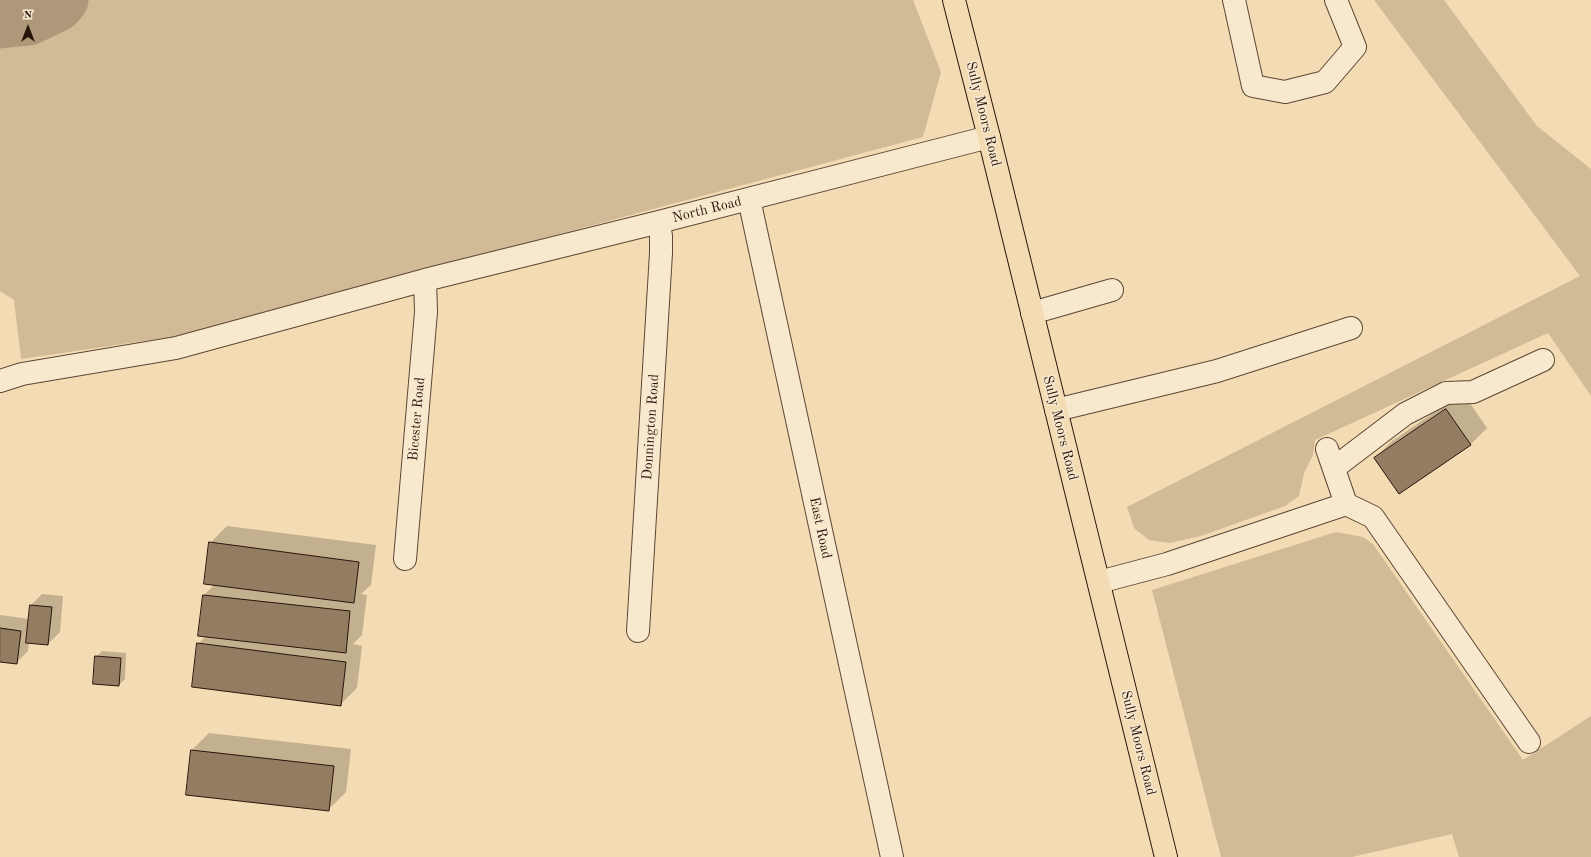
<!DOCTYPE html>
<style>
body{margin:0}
#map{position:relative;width:1591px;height:857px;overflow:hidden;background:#f3dcb3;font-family:"Old Standard TT",serif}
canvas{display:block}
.north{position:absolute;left:8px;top:8px;width:40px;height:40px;-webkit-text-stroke:3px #f7e8ce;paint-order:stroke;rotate:0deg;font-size:11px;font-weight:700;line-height:16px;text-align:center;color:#29140b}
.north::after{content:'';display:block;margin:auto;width:14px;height:18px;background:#29140b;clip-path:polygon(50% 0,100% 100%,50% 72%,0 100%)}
</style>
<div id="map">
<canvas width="1591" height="857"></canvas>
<div class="north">N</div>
</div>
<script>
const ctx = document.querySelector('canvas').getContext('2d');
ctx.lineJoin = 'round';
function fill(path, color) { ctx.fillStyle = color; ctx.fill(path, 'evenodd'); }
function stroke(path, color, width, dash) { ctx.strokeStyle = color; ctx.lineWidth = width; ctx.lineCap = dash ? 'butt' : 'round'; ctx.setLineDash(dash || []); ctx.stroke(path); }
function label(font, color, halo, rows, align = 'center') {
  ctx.font = font + ' "Old Standard TT",serif'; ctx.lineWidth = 3; ctx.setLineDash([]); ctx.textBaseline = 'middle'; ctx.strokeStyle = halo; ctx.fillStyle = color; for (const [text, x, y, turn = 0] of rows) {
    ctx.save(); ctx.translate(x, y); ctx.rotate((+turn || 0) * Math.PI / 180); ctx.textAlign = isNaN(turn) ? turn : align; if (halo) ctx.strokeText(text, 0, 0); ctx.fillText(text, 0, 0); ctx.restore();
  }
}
const green = new Path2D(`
 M0,0H913L941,72L923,137L178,336L21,359L14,300L0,291Z
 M1374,0H1444L1537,126L1591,169V396L1548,333L1315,440L1313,455L1304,473L1299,496L1285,506L1201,536L1169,543L1149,540L1134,528L1127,507L1580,276Z
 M1336,532L1363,537L1373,544L1523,760L1591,716V857H1459L1452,834L1352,857H1221L1152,590Z`);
const shadow = new Path2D(`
 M1463,393L1487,428L1470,445L1375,458L1392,441Z
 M227,526L376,545L371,585L361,594L367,595L362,635L353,644L362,646L357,688L340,705L198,644L206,636L199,635L204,595L215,584L210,543Z
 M42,594L63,596L60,632L48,644L29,642L28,651L16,663L0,661V615L29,619L31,605Z
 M102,651L126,653L125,679L119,685L96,657Z
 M209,733L351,749L346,792L329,809L192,750Z`);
const river = new Path2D(`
 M0,24L29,21L58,7L64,0`);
const building = new Path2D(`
 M1446,409L1471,445L1399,494L1374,458Z
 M209,542L359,562L354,603L204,584Z
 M203,595L350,611L346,653L198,636Z
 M30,605L52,607L48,645L26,643Z
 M0,628L21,631L17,664L0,662Z
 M197,643L346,662L341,706L192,687Z
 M95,656L121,658L119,686L93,684Z
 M191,750L334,766L329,811L186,795Z`);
const minor = new Path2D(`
 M1234,0L1253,86L1285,92L1325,82L1355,47L1336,0
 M749,199L892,857
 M1032,313L1112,290
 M0,381L22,374L176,348L425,280L659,222L989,137
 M1056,410L1217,371L1351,328
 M1327,449L1346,504L1373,517L1529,742
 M1334,468L1405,414L1446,393L1473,392L1543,360
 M405,559L426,312L425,280
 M1099,582L1167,564L1346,504
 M638,631L661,253V236L659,222`);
const major = new Path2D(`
 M954,0L989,137L1166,857`);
const streetNames = [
 ["Sully Moors Road",983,114,76],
 ["North Road",707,210,-14],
 ["Bicester Road",417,419,-85],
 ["Donnington Road",651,427,-86],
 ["Sully Moors Road",1060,428,76],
 ["East Road",820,528,78],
 ["Sully Moors Road",1138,743,76]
];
fill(green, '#d1ba96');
fill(shadow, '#0003');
stroke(river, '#ae987a', 49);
fill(building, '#927c62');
stroke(building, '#29140b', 1);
stroke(minor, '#5c4635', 24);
stroke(major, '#29140b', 24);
stroke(minor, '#f7e8ce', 22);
stroke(major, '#f3dcb3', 22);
label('14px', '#29140b', '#f7e8ce', streetNames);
</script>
